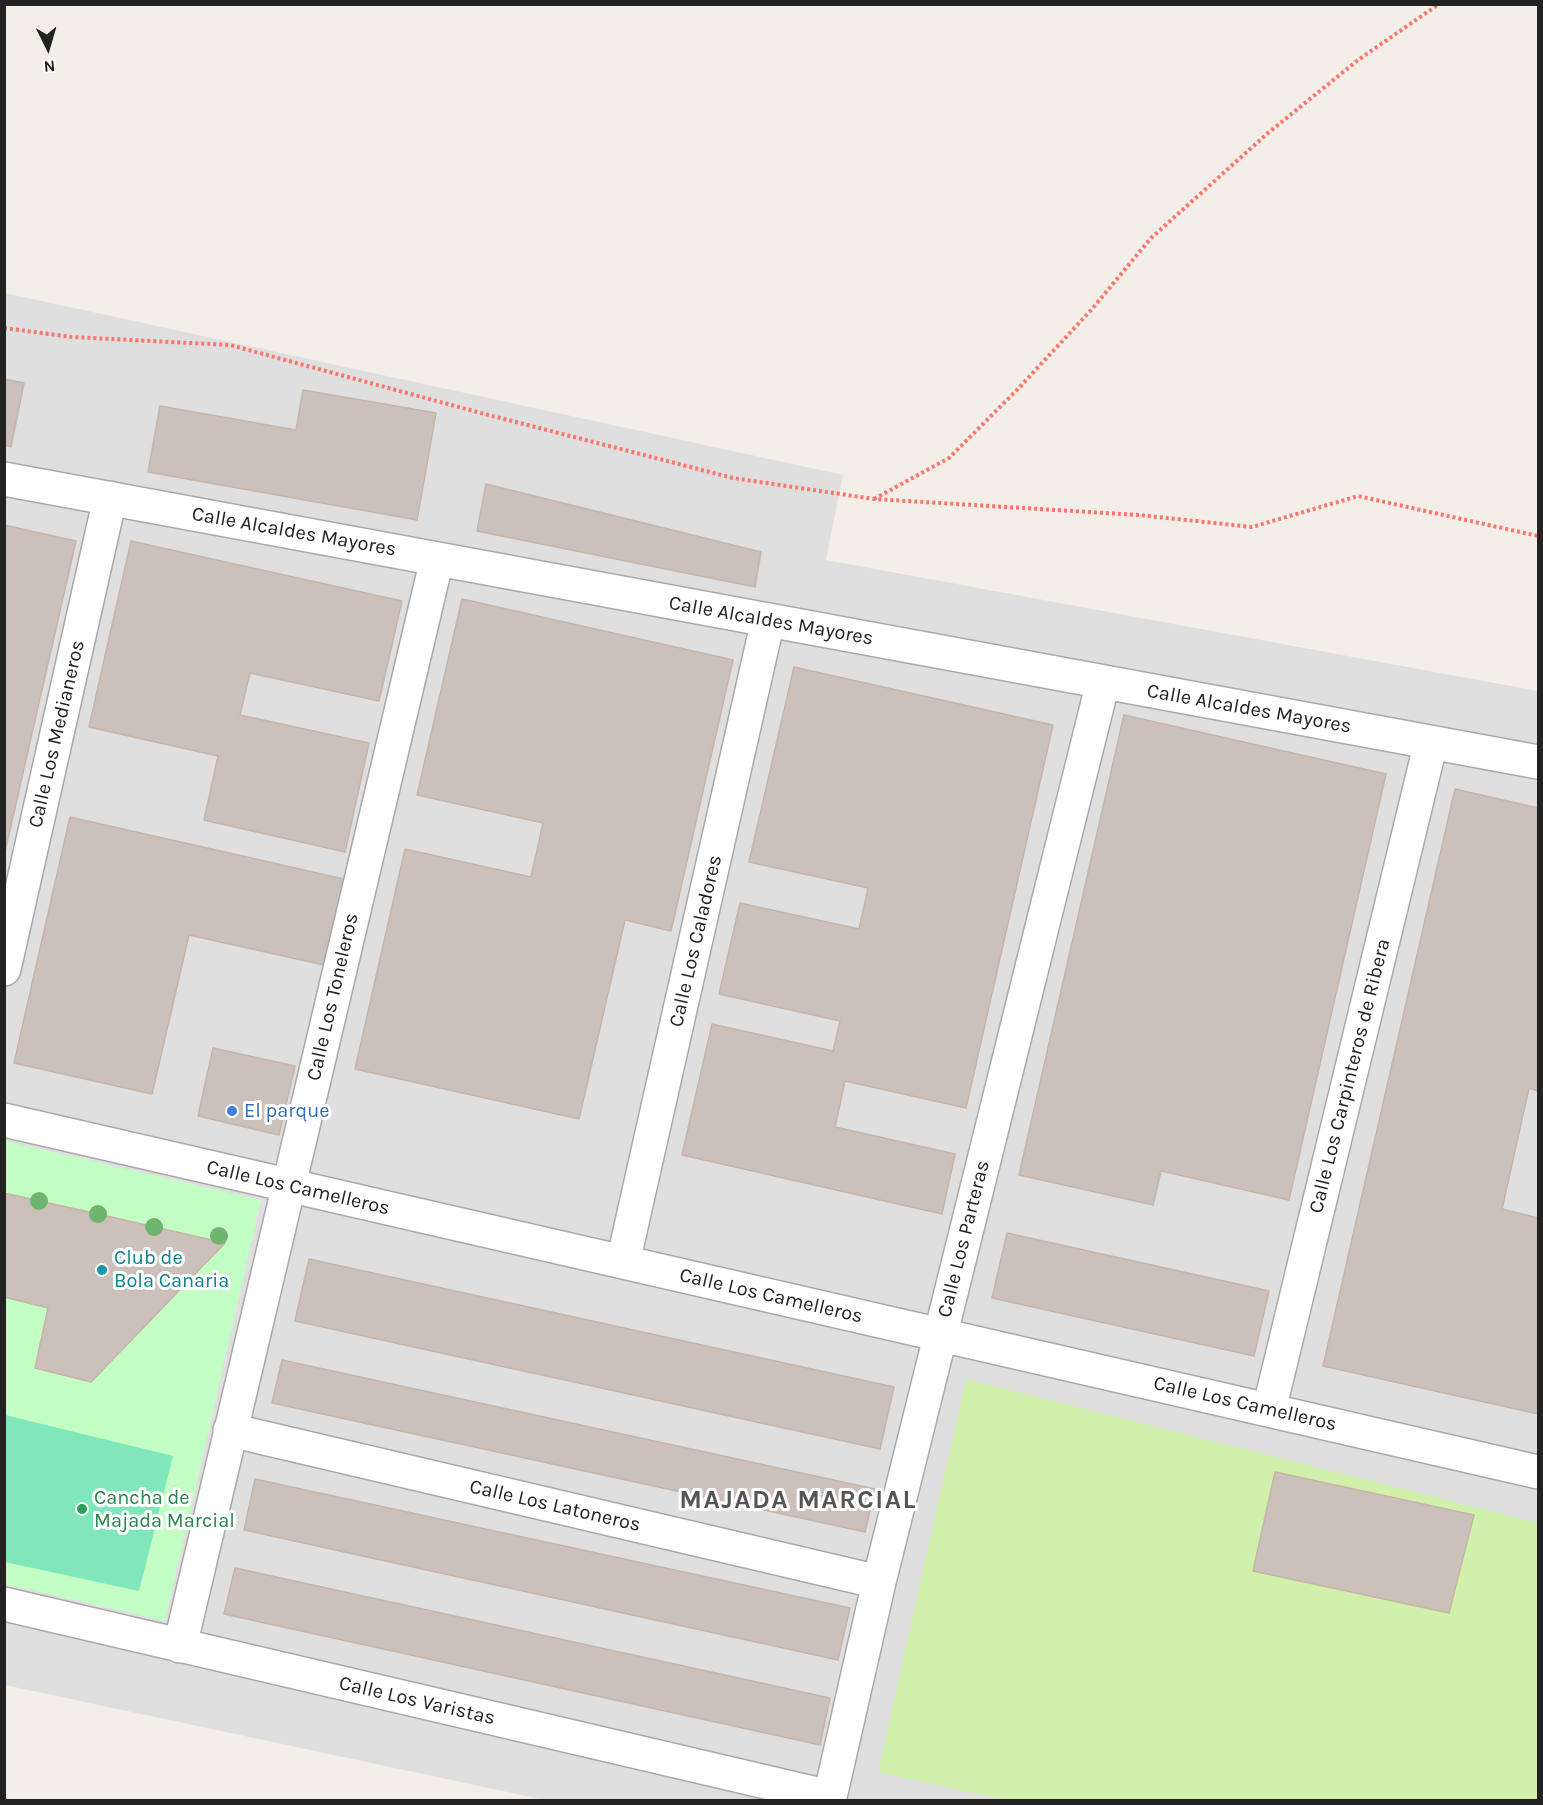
<!DOCTYPE html>
<style>
body{margin:0}
#map{position:relative;width:1543px;height:1805px;overflow:hidden;background:#f3eee8;font-family:Karla,sans-serif}
canvas{display:block}
.frame{position:absolute;inset:0;border:6px solid #222;pointer-events:none}
.north{position:absolute;left:18px;top:18px;width:60px;height:60px;-webkit-text-stroke:4px #fff;paint-order:stroke;rotate:175deg;font-size:16px;font-weight:700;line-height:24px;text-align:center;color:#222}
.north::after{content:'';display:block;margin:auto;width:21px;height:27px;background:#222;clip-path:polygon(50% 0,100% 100%,50% 72%,0 100%)}
</style>
<div id="map">
<canvas width="1543" height="1805"></canvas>
<div class="frame"></div>
<div class="north">N</div>
</div>
<script>
const ctx = document.querySelector('canvas').getContext('2d');
ctx.lineJoin = 'round';
function fill(path, color) { ctx.fillStyle = color; ctx.fill(path, 'evenodd'); }
function stroke(path, color, width, dash) { ctx.strokeStyle = color; ctx.lineWidth = width; ctx.lineCap = dash ? 'butt' : 'round'; ctx.setLineDash(dash || []); ctx.stroke(path); }
function label(font, color, halo, rows, align = 'center') {
  ctx.font = font + ' Karla,sans-serif'; ctx.lineWidth = 6; ctx.setLineDash([]); ctx.textBaseline = 'middle'; ctx.strokeStyle = halo; ctx.fillStyle = color; for (const [text, x, y, turn = 0] of rows) {
    ctx.save(); ctx.translate(x, y); ctx.rotate((+turn || 0) * Math.PI / 180); ctx.textAlign = isNaN(turn) ? turn : align; if (halo) ctx.strokeText(text, 0, 0); ctx.fillText(text, 0, 0); ctx.restore();
  }
}
const residential = new Path2D(`
 M5,293L843,475L826,560L1538,691V1800H545L5,1685Z`);
const grass = new Path2D(`
 M966,1379L1538,1523V1800H1005L878,1772Z`);
const park = new Path2D(`
 M5,1141L261,1200L165,1621L5,1584Z`);
const pitch = new Path2D(`
 M5,1415L173,1456L139,1591L5,1562Z`);
const building = new Path2D(`
 M4,379L24,383L11,447L4,445Z
 M303,390L436,413L417,520L148,472L160,406L296,430Z
 M486,484L761,552L755,587L477,531Z
 M4,525L76,541L4,856Z
 M131,541L402,601L379,701L250,673L240,715L369,743L345,852L204,820L218,756L89,727Z
 M462,599L733,660L671,931L625,920L579,1119L355,1069L405,849L531,877L543,823L417,795Z
 M794,667L1053,725L966,1108L845,1081L835,1127L955,1154L942,1214L682,1155L712,1024L833,1051L840,1021L719,994L740,903L859,929L868,888L749,862Z
 M1124,715L1386,774L1289,1200L1161,1171L1153,1205L1019,1175Z
 M1455,789L1538,808V1091L1529,1088L1502,1209L1538,1218V1414L1323,1366Z
 M70,817L344,879L324,965L189,935L152,1094L14,1063Z
 M213,1048L295,1066L279,1135L198,1116Z
 M4,1193L98,1214L225,1243L91,1382L35,1368L48,1308L4,1297Z
 M1007,1233L1269,1291L1254,1356L992,1298Z
 M309,1259L894,1387L880,1449L295,1321Z
 M282,1360L875,1489L865,1532L272,1403Z
 M1275,1472L1474,1515L1449,1613L1253,1571Z
 M255,1479L850,1608L838,1660L244,1530Z
 M235,1568L830,1698L820,1745L224,1614Z`);
const path = new Path2D(`
 M4,328L72,337L230,345L477,412L733,478L874,499L1139,515L1252,527L1358,496L1538,536
 M874,499L949,458L1016,391L1092,309L1151,238L1268,133L1358,60L1439,4`);
const minor = new Path2D(`
 M4,479L1538,762
 M4,969L110,498
 M4,1120L1538,1472
 M623,1262L768,620
 M1269,1410L1431,742
 M230,1430L879,1582
 M4,1604L830,1797L879,1582L1103,682
 M180,1646L437,559`);
const trees = [
 [39,1201],
 [98,1214],
 [154,1227],
 [219,1236]
];
const markers = [
 [232,1111,6,"#3f7fe0"],
 [102,1270,6,"#0f9aa8"],
 [82,1509,6,"#2e9e5b"]
];
const streetNames = [
 ["Calle Alcaldes Mayores",294,532,10],
 ["Calle Alcaldes Mayores",771,621,10],
 ["Calle Alcaldes Mayores",1249,709,10],
 ["Calle Los Medianeros",57,734,-77],
 ["Calle Los Caladores",696,941,-77],
 ["Calle Los Toneleros",333,997,-77],
 ["Calle Los Carpinteros de Ribera",1350,1076,-76],
 ["Calle Los Camelleros",298,1188,13],
 ["Calle Los Parteras",964,1239,-76],
 ["Calle Los Camelleros",771,1296,13],
 ["Calle Los Camelleros",1245,1404,13],
 ["Calle Los Latoneros",555,1506,13],
 ["Calle Los Varistas",417,1701,13]
];
const shopNames = [
 ["El parque",244,1111]
];
const cultureNames = [
 ["Club de",114,1258],
 ["Bola Canaria",114,1281]
];
const leisureNames = [
 ["Cancha de",94,1498],
 ["Majada Marcial",94,1521]
];
const districtNames = [
 ["MAJADA MARCIAL",798,1501]
];
fill(residential, '#e0dfdf');
fill(grass, '#d0f0ab');
fill(park, '#c3fec5');
fill(pitch, '#80e7ba');
fill(building, '#cbc1ba');
stroke(building, '#c6b4a9', 1.5);
stroke(minor, '#a9a9a9', 36);
stroke(path, '#ff746c', 4, [3, 3]);
stroke(minor, '#fff', 33);
ctx.fillStyle = '#6fb56d';
for (const [x, y] of trees) { ctx.beginPath(); ctx.arc(x, y, 9, 0, 2 * Math.PI); ctx.fill(); }
for (const [x, y, r, color] of markers) { const dot = new Path2D(); dot.arc(x, y, r, 0, 2 * Math.PI); ctx.fillStyle = color; ctx.fill(dot); stroke(dot, '#fff', 2); }
label('20px', '#222', '#fff', streetNames);
label('20px', '#366cbe', '#fff', shopNames, 'left');
label('20px', '#0d838f', '#fff', cultureNames, 'left');
label('20px', '#27864d', '#fff', leisureNames, 'left');
ctx.letterSpacing = '1.5px';
label('bold 26px', '#555', '#fff', districtNames);
ctx.letterSpacing = '0px';
</script>
